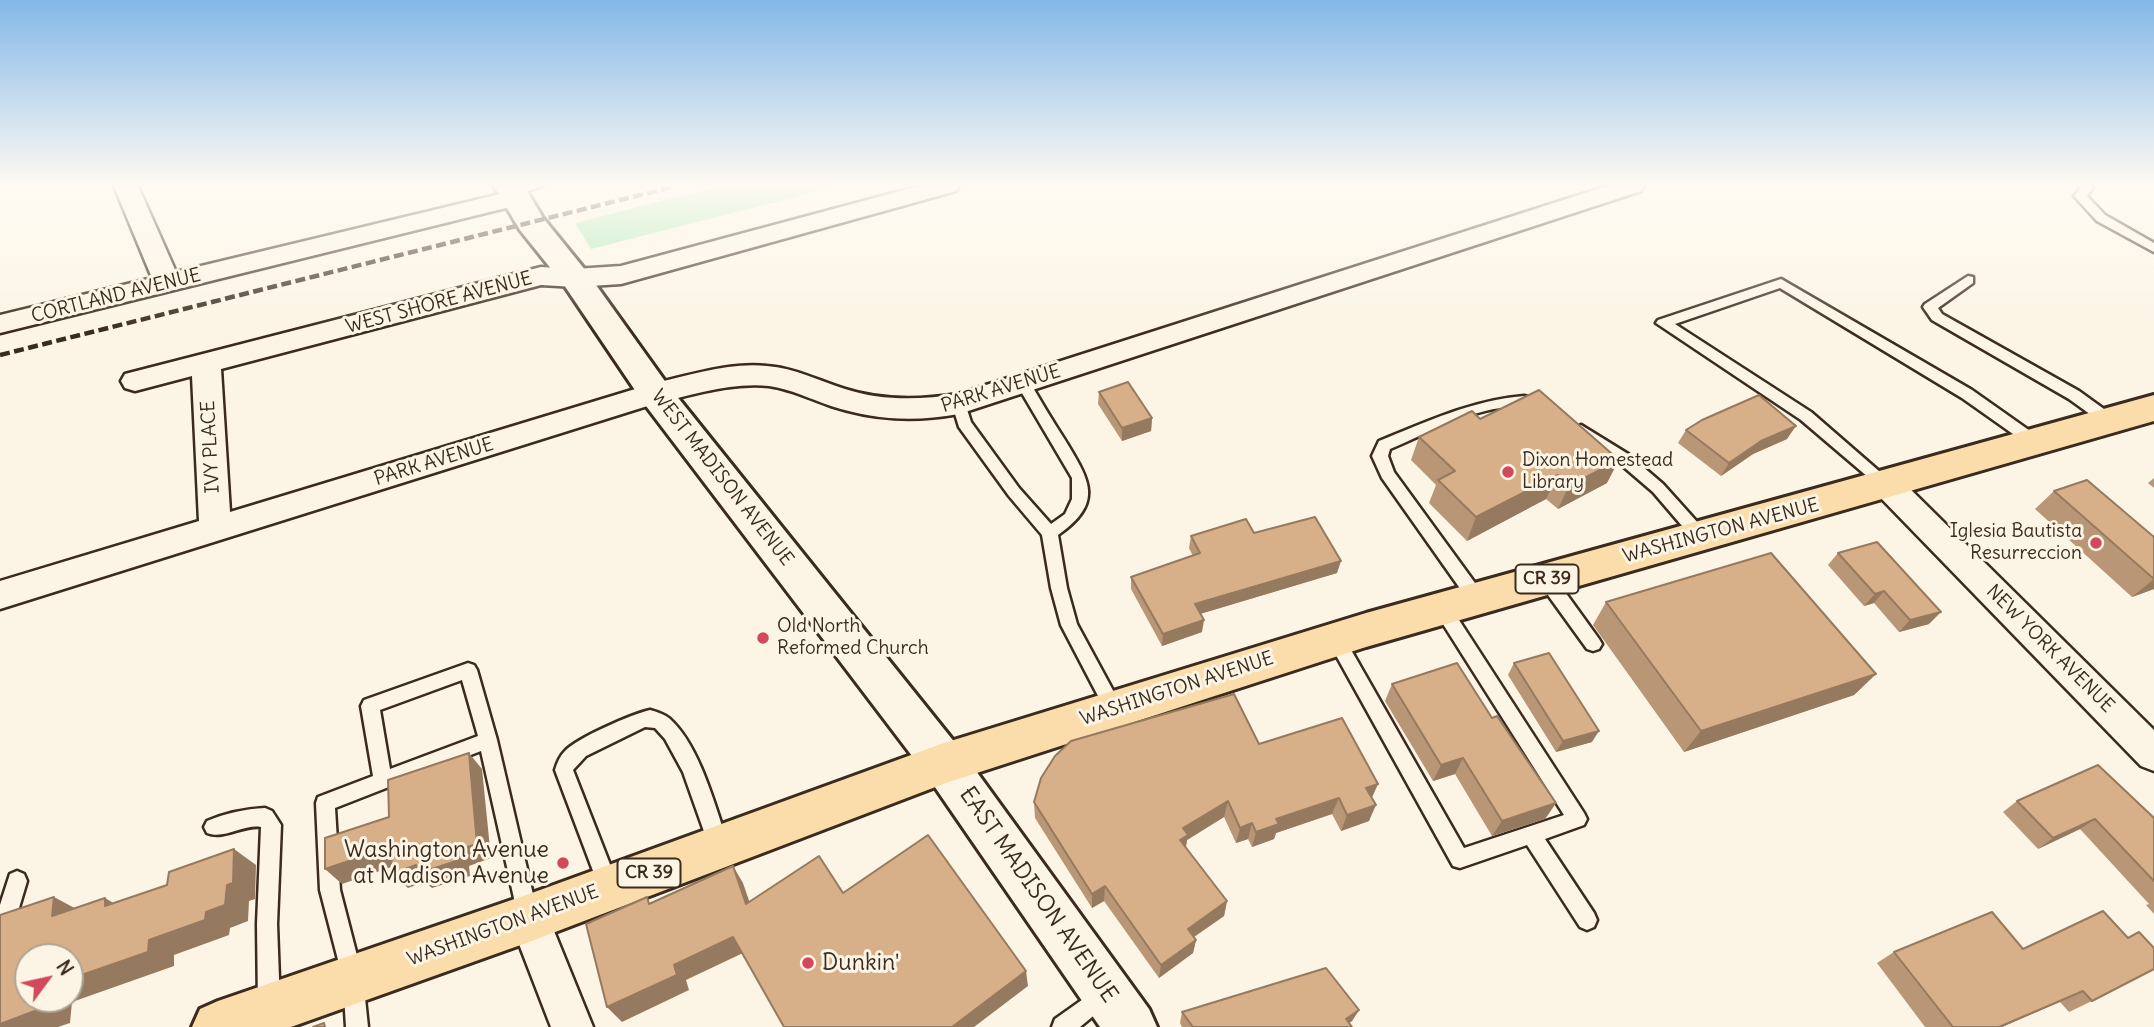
<!DOCTYPE html>
<style>
body{margin:0}
#map{position:relative;width:2154px;height:1027px;overflow:hidden;background:#fcf5e5;font-family:Delius,sans-serif}
canvas{display:block}
.north{position:absolute;left:14px;top:943px;width:70px;height:70px;box-sizing:border-box;background:#fcf5e5;border:2px solid #afa495;border-radius:50%;rotate:57deg;font-size:19px;font-weight:700;line-height:28px;text-align:center;color:#3b2a1e}
.north::after{content:'';display:block;margin:auto;width:24px;height:32px;background:#d1495b;clip-path:polygon(50% 0,100% 100%,50% 72%,0 100%)}
</style>
<div id="map">
<canvas width="2154" height="1027"></canvas>
<div class="north">N</div>
</div>
<script>
const ctx = document.querySelector('canvas').getContext('2d');
ctx.lineJoin = 'round';
function fill(path, color) { ctx.fillStyle = color; ctx.fill(path, 'evenodd'); }
function stroke(path, color, width, dash) { ctx.strokeStyle = color; ctx.lineWidth = width; ctx.lineCap = dash ? 'butt' : 'round'; ctx.setLineDash(dash || []); ctx.stroke(path); }
function label(font, color, halo, rows, align = 'center') {
  ctx.font = font + ' Delius,sans-serif'; ctx.lineWidth = 6; ctx.setLineDash([]); ctx.textBaseline = 'middle'; ctx.strokeStyle = halo; ctx.fillStyle = color; for (const [text, x, y, turn = 0] of rows) {
    ctx.save(); ctx.translate(x, y); ctx.rotate((+turn || 0) * Math.PI / 180); ctx.textAlign = isNaN(turn) ? turn : align; if (halo) ctx.strokeText(text, 0, 0); ctx.fillText(text, 0, 0); ctx.restore();
  }
}
const green = new Path2D(`
 M720,186H839L591,249L575,223Z`);
const lane = new Path2D(`
 M523,186H543L513,196L507,192Z
 M2082,186H2094L2087,196L2105,215L2154,243V252L2097,221L2074,196Z
 M1968,276L1973,277V283L1938,308L1942,314L2079,391L2115,417L2117,421L2115,425H2105L2069,399L1932,320L1923,307L1925,304Z
 M1781,279L1972,390L2040,438L2042,442L2040,446H2030L1962,398L1780,288L1675,324L1811,412L1895,485L1887,491L1882,489L1801,420L1656,323L1658,320Z
 M1023,378L1028,379C1040,400 1052,420 1065,440C1089,480 1105,502 1058,535L1067,588L1077,624L1123,709L1120,715L1114,717L1108,715L1061,625L1051,588L1042,535L1009,496L959,427L952,404L959,399L964,400L971,422L1019,488L1051,524L1065,514L1072,499V478L1016,383Z
 M1524,396L1542,400L1544,404L1537,409C1489,398 1434,431 1390,449L1388,456L1394,472L1483,594L1485,599L1483,604L1477,606L1471,604L1382,478L1372,456L1379,441C1426,422 1473,400 1524,396Z
 M1581,425L1628,454L1663,484L1707,533L1709,537L1707,541H1695L1653,492L1618,462L1576,434L1574,430Z
 M1546,572L1552,574L1599,639L1602,644L1599,649L1593,651L1587,649L1540,584L1538,579L1540,574Z
 M1442,601L1448,603L1584,813L1587,819L1584,825L1545,839L1594,913L1597,920L1594,927L1587,930L1580,927L1527,845L1460,868L1453,866L1327,639L1330,634L1336,632L1342,634L1464,848L1564,815L1436,613L1434,608L1436,603Z
 M468,663L474,665L477,670L497,740L538,916L535,923L528,926L521,923L518,916L481,751L335,808L340,890L363,979L368,1027H346L343,979L320,890L316,803L318,797L373,776L361,706L364,700ZM462,680L478,736L390,769L380,710Z
 M650,710C657,712 664,714 670,719C700,746 716,809 729,847L726,854L719,856L712,854L683,772L665,739L655,728L645,727L586,756L573,770L618,885L615,892L608,895L601,892L555,770C557,763 560,756 565,751C577,738 632,714 650,710Z
 M265,808L272,811L281,825L277,924L280,1006L276,1013L269,1017L262,1013L258,1006L257,924L261,827C244,824 224,840 207,833L204,827L207,821C226,813 245,809 265,808Z
 M17,871L24,874L27,881L10,938L7,945L0,948V905L10,874Z
 M1103,985L1110,988L1113,995L1110,1002L1080,1027H1052L1055,1019Z`);
const street = new Path2D(`
 M114,186H138L176,272L517,190L526,193L529,198L526,203L0,333V315L152,278Z
 M919,186H959L956,191L621,284L575,287L541,285L221,369L230,512L655,383C691,375 730,362 767,366C795,368 819,381 845,389C882,401 920,400 958,394L1607,186H1644L1641,191L959,414C914,422 874,420 831,406C810,399 791,389 769,386C731,382 693,395 657,403L0,609V581L199,521L192,376L135,391L125,388L121,381L125,374L541,267L575,269L621,266Z
 M1887,473L1898,477L2154,730V771L2141,766L1876,493L1872,485L1876,477Z
 M529,898L543,904L593,1027H551L509,918L515,904Z`);
const secondary = new Path2D(`
 M494,186H524L543,218L586,271L667,384L960,749L1149,1009L1157,1027H1100L928,777L643,402L564,285L520,230Z`);
const primary = new Path2D(`
 M2154,395V421L1366,647L946,783L529,942L291,1027H192L200,1009L218,1001L529,894L944,743L1366,613Z`);
const rail = new Path2D(`
 M0,355L676,186`);
const wall = new Path2D(`
 M1099,392L1152,418L1151,431L1122,441L1098,404Z
 M1480,419L1607,483L1558,509L1546,499L1467,541L1429,503L1436,485L1411,460L1419,437Z
 M1686,430L1787,439L1753,454L1721,476L1678,443Z
 M2154,478V488L2148,483Z
 M2054,491L2154,537V589L2132,597L2035,509Z
 M1254,533L1337,573L1200,614L1202,632L1162,646L1131,589V577L1193,556L1189,548L1191,536Z
 M1838,553L1929,624L1899,632L1874,603L1864,606L1828,565Z
 M1606,602L1876,674L1854,695L1684,752L1593,625Z
 M1514,663L1592,742L1556,752L1508,675Z
 M1392,684L1492,718L1556,803L1545,819L1492,836L1455,774L1433,781L1385,701Z
 M1259,744L1372,798L1369,821L1341,831L1332,814L1276,833L1274,839L1252,847L1248,839L1236,843L1224,817L1187,840L1186,848L1227,901L1224,916L1194,937L1196,940L1193,953L1159,978L1104,901L1092,908L1035,818L1034,802Z
 M2017,801L2154,818V914L2146,905L2149,904L2080,829L2038,849L2003,812Z
 M2103,911L2092,1001L2069,1012L2060,1002L2002,1027H1925L1877,963L1894,952L2023,949Z
 M1359,1010L1352,1021L1349,1023L1352,1027H1182L1180,1023L1182,1012Z`);
const shadedWall = new Path2D(`
 M1152,418L1151,431L1122,441V428Z
 M1796,426L1787,439L1753,454L1721,476L1729,463L1761,441Z
 M1619,460L1607,483L1558,509L1569,486Z
 M1558,475L1546,499L1467,541L1476,517Z
 M1341,561L1337,573L1193,616L1195,604Z
 M2154,579V589L2132,597Z
 M1884,591L1874,603L1864,606L1875,594Z
 M1941,612L1929,624L1899,632L1910,620Z
 M1204,620L1202,632L1162,646L1163,634Z
 M1876,674L1854,695L1684,752L1701,731Z
 M1599,731L1592,742L1556,752L1563,741Z
 M469,753L482,769L491,858L469,866L470,876L432,888L425,882L408,888L392,874L454,851Z
 M1463,758L1455,774L1433,781L1441,765Z
 M1378,784L1371,800L1366,788Z
 M1339,798L1332,814L1276,833L1274,839L1252,847L1256,832L1276,819Z
 M1228,801L1224,817L1187,840L1185,851L1180,840L1183,828Z
 M1556,803L1545,819L1492,836L1502,821Z
 M1376,805L1369,821L1341,831L1347,815Z
 M2095,819L2080,829L2038,849L2053,838Z
 M1252,823L1248,839L1236,843L1240,828Z
 M391,847L406,862L342,884L325,869Z
 M234,849L256,865L255,899L249,901L248,921L230,928L229,935L174,955V966L72,1002L70,1023L58,1027H0V1024L42,999H70V979L206,912L227,885Z
 M733,866L743,883L756,921L746,904Z
 M1105,886L1104,901L1092,908V894Z
 M54,897L82,912L52,916Z
 M105,898L132,914L105,906Z
 M1227,901L1224,916L1185,943L1188,929Z
 M733,937L743,953L686,980L689,990L622,1022L607,1007L674,965Z
 M1196,940L1193,953L1159,978L1161,965Z
 M1026,971L1028,986L974,1027H952Z
 M2083,991L2002,1027H1999Z
 M1359,1010L1352,1021L1344,1027L1346,1019Z`);
const building = new Path2D(`
 M1128,382L1152,418L1122,428L1099,392Z
 M1539,390L1619,460L1569,486L1558,475L1476,517L1438,480L1455,471L1419,437L1472,411L1480,419Z
 M1759,395L1796,426L1761,441L1729,463L1686,430L1702,420Z
 M2087,480L2154,537V579L2054,491Z
 M1315,517L1341,561L1195,604L1204,620L1163,634L1131,577L1200,553L1191,536L1246,519L1254,533Z
 M1877,542L1941,612L1910,620L1884,591L1875,594L1838,553Z
 M1771,553L1876,674L1701,731L1606,602Z
 M1549,653L1599,731L1563,741L1514,663Z
 M1457,663L1492,718L1497,716L1556,803L1502,821L1463,758L1441,765L1392,684Z
 M1234,694L1259,744L1342,718L1378,784L1366,788L1376,805L1347,815L1339,798L1276,819L1279,824L1256,832L1252,823L1240,828L1228,801L1183,828L1188,835L1180,840L1227,901L1188,929L1196,940L1161,965L1105,886L1092,894L1034,802L1041,778L1055,756L1071,741Z
 M469,753L477,844L454,851L456,861L417,874L416,865L392,874L391,847L325,869V838L389,817L388,780Z
 M2098,765L2154,818V881L2095,819L2053,838L2017,801Z
 M928,835L1026,971L952,1027H784L733,937L674,965L677,975L607,1007L586,924L647,897L649,904L733,866L746,904L819,856L843,893Z
 M234,849L233,883L227,885L225,905L206,912L205,920L149,940L148,952L70,979V957H28V999H42L40,1009L0,1024V915L54,897L52,916L105,898V906L167,885L169,872Z
 M2103,911L2128,938L2139,932L2154,948V969L2092,1001L2083,991L1999,1027H1953L1894,952L1992,912L2023,949Z
 M1326,968L1359,1010L1346,1019L1352,1027H1193L1182,1012Z
 M324,1023L325,1027H313Z`);
const markers = [
 [1508,472,7,"#d1495b"],
 [2096,543,7,"#d1495b"],
 [763,638,7,"#d1495b"],
 [563,863,7,"#d1495b"],
 [808,963,7,"#d1495b"]
];
const shields = [
 [1547,579,63],
 [649,873,63]
];
const shieldNames = [
 ["CR 39",1547,579],
 ["CR 39",649,873]
];
const streetNames = [
 ["CORTLAND AVENUE",116,296,-14],
 ["WEST SHORE AVENUE",439,303,-15],
 ["PARK AVENUE",1001,389,-17],
 ["IVY PLACE",211,447,-93],
 ["PARK AVENUE",434,462,-17],
 ["WEST MADISON AVENUE",722,478,52],
 ["WASHINGTON AVENUE",1721,531,-15],
 ["NEW YORK AVENUE",2050,649,45],
 ["WASHINGTON AVENUE",1177,689,-18],
 ["WASHINGTON AVENUE",503,926,-20]
];
const poiNames = [
 ["Dixon Homestead",1522,461],
 ["Library",1522,483],
 ["Iglesia Bautista",2082,532,"right"],
 ["Resurreccion",2082,554,"right"],
 ["Old North",777,627],
 ["Reformed Church",777,649]
];
const nearPoinames = [
 ["Washington Avenue",549,850],
 ["at Madison Avenue",549,876],
 ["Dunkin'",822,963,"left"]
];
const nearStreetnames = [
 ["EAST MADISON AVENUE",1038,895,55]
];
fill(green, '#adebb3');
stroke(lane, '#3b2a1e', 5);
stroke(street, '#3b2a1e', 5);
stroke(secondary, '#3b2a1e', 6);
stroke(primary, '#3b2a1e', 6);
fill(lane, '#fcf5e5');
fill(street, '#fcf5e5');
fill(secondary, '#fcf5e5');
fill(primary, '#faddab');
stroke(rail, '#3b2a1e', 4.5, [10, 4.5]);
fill(wall, '#b99675');
fill(shadedWall, '#967a5f');
fill(building, '#d7af88');
stroke(building, '#967a5f', 2);
const sky = ctx.createLinearGradient(0, 0, 0, 330);
sky.addColorStop(0, '#84b8e8');
sky.addColorStop(0.56, '#fefaf3');
sky.addColorStop(1, '#fefaf300');
ctx.fillStyle = sky;
ctx.fillRect(0, 0, 2154, 330);
for (const [x, y, r, color] of markers) { const dot = new Path2D(); dot.arc(x, y, r, 0, 2 * Math.PI); ctx.fillStyle = color; ctx.fill(dot); stroke(dot, '#fcf5e5', 2.5); }
for (const [x, y, w] of shields) { const box = new Path2D(); box.roundRect(x - w / 2, y - 14.5, w, 29, 5); ctx.fillStyle = '#fcf5e5'; ctx.fill(box); stroke(box, '#3b2a1e', 2); }
label('bold 18px', '#3b2a1e', null, shieldNames);
label('19px', '#3b2a1e', '#fcf5e5', streetNames);
label('19px', '#3b2a1e', '#fcf5e5', poiNames, 'left');
label('23px', '#3b2a1e', '#fcf5e5', nearPoinames, 'right');
label('23px', '#3b2a1e', '#fcf5e5', nearStreetnames);
</script>
